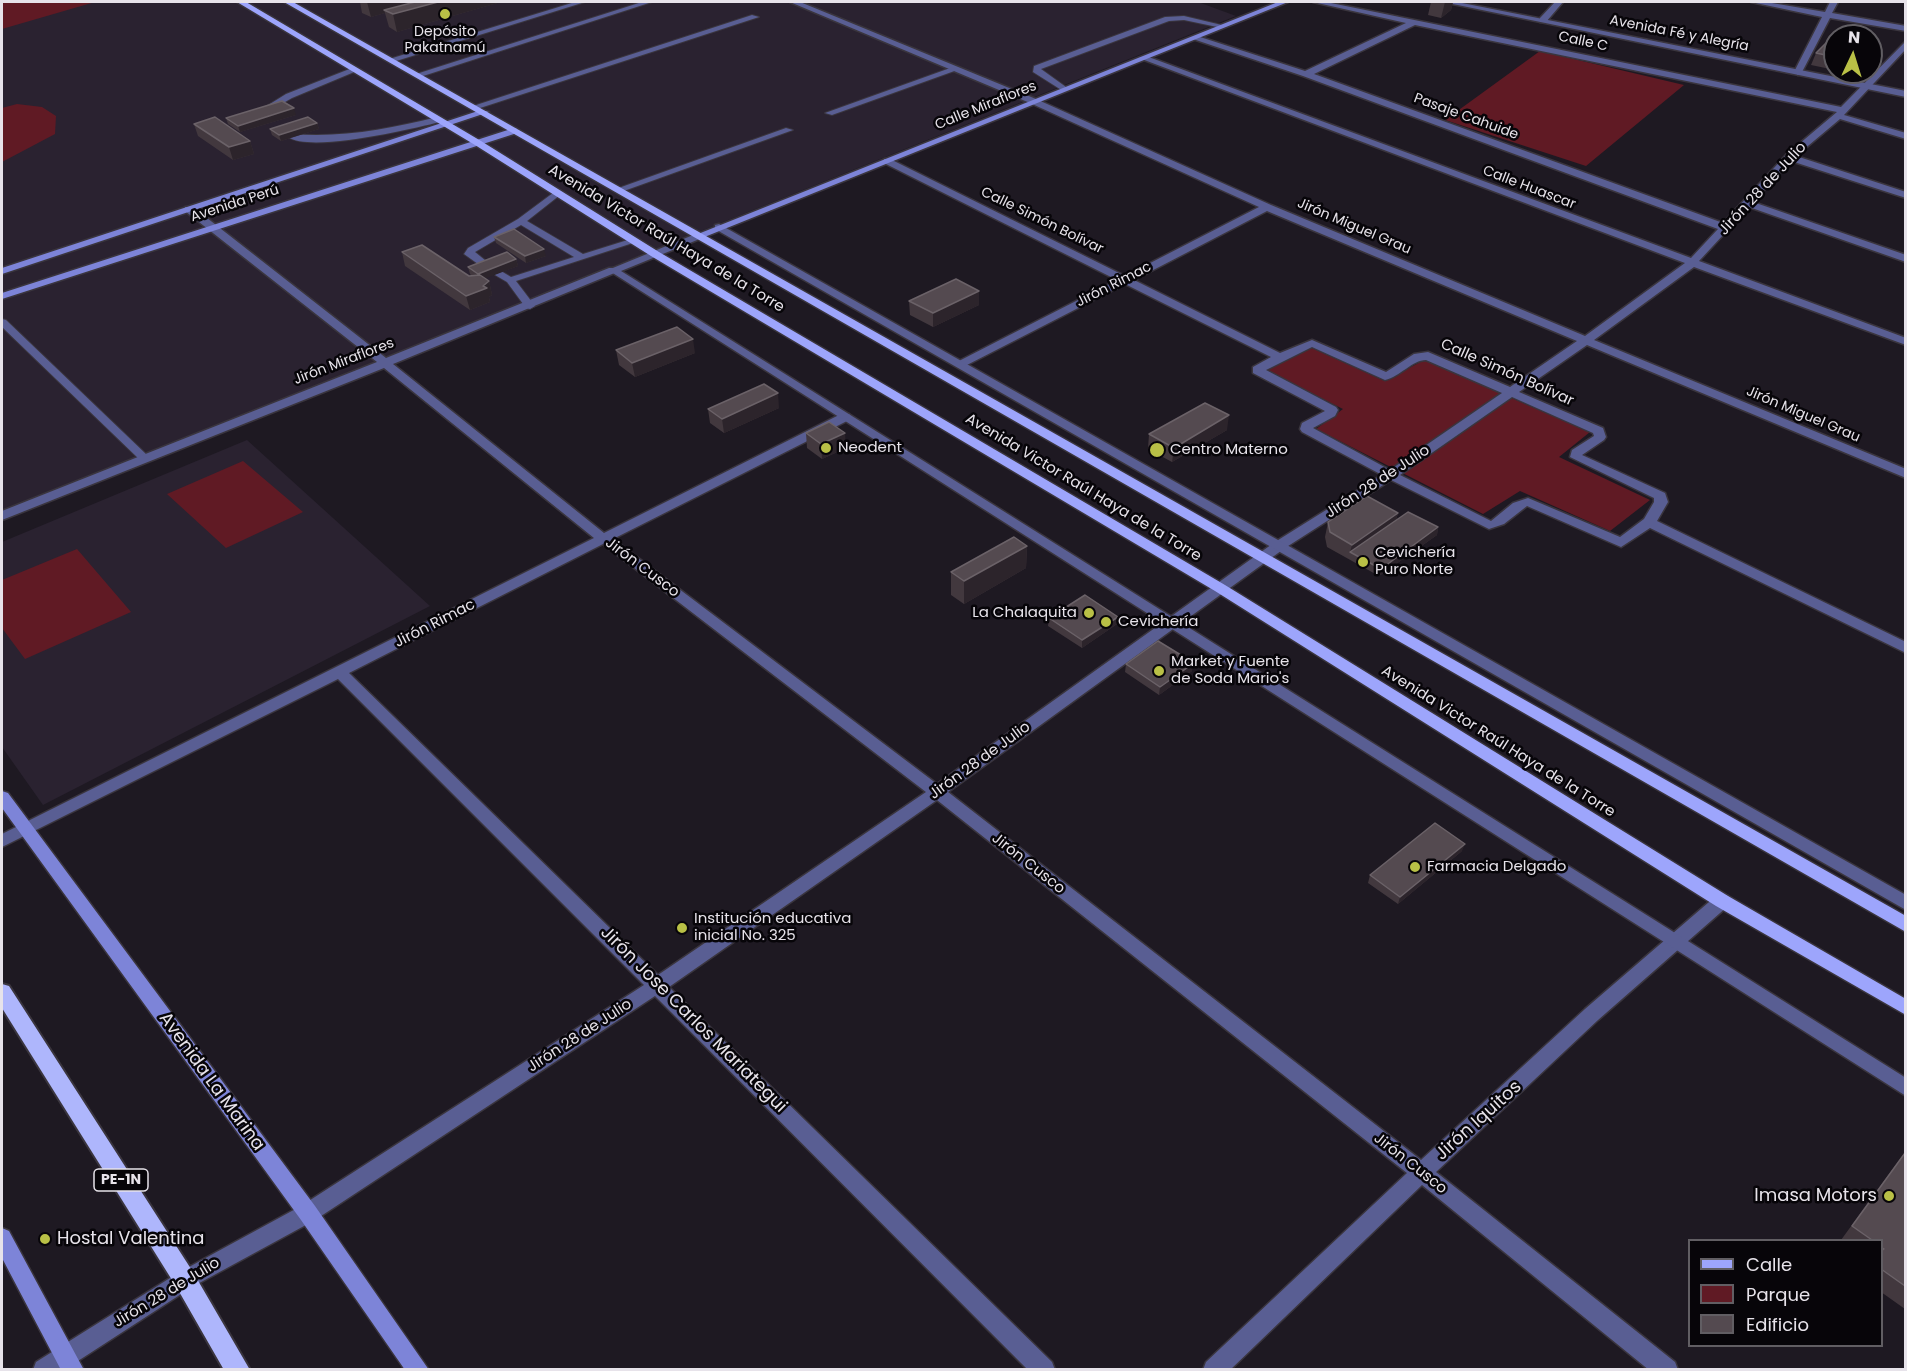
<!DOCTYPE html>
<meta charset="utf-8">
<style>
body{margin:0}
#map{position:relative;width:1907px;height:1371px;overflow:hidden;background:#1e1922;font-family:Poppins,sans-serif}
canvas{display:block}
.frame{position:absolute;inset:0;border:3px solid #e7e3ea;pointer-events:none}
.legend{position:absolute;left:1688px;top:1239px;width:195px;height:108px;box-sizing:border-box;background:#070509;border:2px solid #615e63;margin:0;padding:8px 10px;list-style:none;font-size:18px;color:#e7e3ea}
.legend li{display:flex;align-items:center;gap:12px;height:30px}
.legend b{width:30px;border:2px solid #615e63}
.north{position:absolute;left:1823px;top:24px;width:60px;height:60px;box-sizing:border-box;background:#070509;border:2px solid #615e63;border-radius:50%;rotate:4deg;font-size:16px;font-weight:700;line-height:24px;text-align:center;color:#e7e3ea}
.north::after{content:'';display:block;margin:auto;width:21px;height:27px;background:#b9c046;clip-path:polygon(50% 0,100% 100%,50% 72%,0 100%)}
</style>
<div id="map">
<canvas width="1907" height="1371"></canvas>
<div class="frame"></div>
<ul class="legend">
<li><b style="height:8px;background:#9da5fc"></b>Calle</li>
<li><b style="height:16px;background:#601a24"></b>Parque</li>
<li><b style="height:16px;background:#544a50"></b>Edificio</li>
</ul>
<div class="north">N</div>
</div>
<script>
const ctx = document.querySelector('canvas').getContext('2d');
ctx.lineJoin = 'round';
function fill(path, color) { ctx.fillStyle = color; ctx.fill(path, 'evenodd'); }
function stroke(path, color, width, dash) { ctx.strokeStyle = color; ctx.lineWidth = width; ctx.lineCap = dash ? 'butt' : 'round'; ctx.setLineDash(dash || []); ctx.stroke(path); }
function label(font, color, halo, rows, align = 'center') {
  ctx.font = font + ' Poppins,sans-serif'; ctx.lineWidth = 5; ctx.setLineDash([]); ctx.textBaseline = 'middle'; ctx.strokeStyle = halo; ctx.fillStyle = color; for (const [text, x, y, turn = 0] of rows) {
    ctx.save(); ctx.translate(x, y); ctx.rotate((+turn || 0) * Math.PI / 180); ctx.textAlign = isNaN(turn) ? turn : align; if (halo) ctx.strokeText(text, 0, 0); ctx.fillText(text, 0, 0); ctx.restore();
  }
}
const built = new Path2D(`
 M2,2H1198L1236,16L2,512Z
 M247,440L430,606L43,805L2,747V542Z`);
const green = new Path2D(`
 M2,2H95L2,29Z
 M1540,51L1684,85L1586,166L1445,120Z
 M17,104L42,107L56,116L55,134L2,162V108Z
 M1310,347L1385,381L1424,360L1590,432L1559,457L1650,500L1610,531L1520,491L1483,514L1316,429L1343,409L1266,371Z
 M243,461L303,512L226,548L167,494Z
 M77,549L131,612L25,659L2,628V580Z`);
const service = new Path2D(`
 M575,2H585L393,62L386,60Z
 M642,2H652L420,77L413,75Z
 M752,15L759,17L477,109L470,107Z
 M1184,16L1226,26L1222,28L1184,20L1169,21L1041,69L1066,87L1067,89L1063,91L1033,72L1034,66L1165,17Z
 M953,67L960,69L832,115L825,113Z
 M352,68L359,70L292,98L264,114L257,112L286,94Z
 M437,117L441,120L440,122C411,129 311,153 288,137L292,134C342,138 389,129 437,117Z
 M786,128L793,130L621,192L613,190Z
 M557,190L560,191V195L527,221L583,254L634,238L639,241L516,281L535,306L530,309L526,308L507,282L495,275V271H501L511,277L574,257L521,225L475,252L491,265V269H485L464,254L468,248L518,219Z
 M2,319L6,320L147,455V459H139L2,327Z`);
const minor = new Path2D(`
 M790,2H800L1036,99L1271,205L1585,336L1685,263L1139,58L1146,56L1691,258L1718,229L1303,76L1190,38L1197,36L1305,71L1406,23L1313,2H1326L1841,107L1906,41V49L1844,115L1906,133V139L1840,119L1796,156L1906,192V198L1791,161L1753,202L1906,255V262L1749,207L1699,261L1906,338V345L1694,267L1594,340L1906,469V478L1587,345L1519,392L1603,428L1606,437L1604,440L1582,455L1665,493L1668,502L1657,521L1906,642V653L1650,528L1621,547L1527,506L1504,524L1489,529L1391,480L1285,548L948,792L1421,1160L1585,1009L1716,896L1722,894L1728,896L1731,901L1728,906L1598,1020L1436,1172L1675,1362L1678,1370H1649L1422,1185L1230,1370H1203L1206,1362L1407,1173L937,800L669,987L1052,1362L1055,1370H1028L655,996L315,1220L192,1287L64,1370H33L36,1362L178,1273L301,1206L644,985L338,679L2,847V834L594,538L384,368L2,520V511L377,362L185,211V207H193L386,358L609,268H617V272L393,364L604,533L841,414H849L851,417L849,420L613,539L937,784L1275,542L1382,475L1302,432L1300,429L1302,423L1325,411L1253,373V367L1271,357L1125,284L965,366H957V362L1117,280L884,163V159H890L1125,276L1259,207L1030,103ZM1415,25L1837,112L1786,155L1723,223L1314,74ZM1267,211L1577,341L1510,387L1428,352L1414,354L1386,372L1312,340L1280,353L1134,280ZM1312,347L1385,380C1400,377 1412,360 1426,360L1502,393L1390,470L1313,428L1335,416L1338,410L1336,407L1266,370ZM1512,397L1593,433L1594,436L1572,450L1570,457L1654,498V502L1644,519L1620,537L1528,498L1513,503L1491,521L1400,475ZM603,544L926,792L658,975L349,673Z
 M1555,2H1563L1546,22H1540V18Z
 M1751,2H1766L1825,12L1830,2H1838L1832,13L1906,26V31L1830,18L1802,72L1798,75L1794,72L1822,17Z`);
const tertiary = new Path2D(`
 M1443,2H1457L1906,91V97Z
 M719,224L1906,895V910L715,229V225Z
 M698,233L703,236L702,238L621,271L1906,1078V1096L608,270Z`);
const secondary = new Path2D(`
 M1278,2H1288L702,238L693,236Z
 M481,110L489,112L2,274V268Z
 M514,128L517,129V133L2,299V293Z
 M2,791L8,793L315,1206L429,1370H405L301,1220L2,808Z
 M2,1228L9,1231L84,1370H61L2,1258Z`);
const primary = new Path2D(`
 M237,2H246L481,141L659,252L1225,585L1728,896L1906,999V1015L1716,906L1215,591L651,256L475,145Z
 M284,2H293L1906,916V932Z`);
const trunk = new Path2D(`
 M2,984L9,986L193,1272L250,1370H224L177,1288L2,1008Z`);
const wall = new Path2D(`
 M360,2H501L397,32L389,27L385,13L371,17L362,13Z
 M1431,2H1453L1451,10L1441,18L1428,15Z
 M1835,39V70L1811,65L1816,53Z
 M296,115L240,132L228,124L226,118Z
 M317,123L319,129L281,141L272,135L270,129Z
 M194,124L250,141L254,154L233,160L198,136Z
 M494,237L546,256L526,263L496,243Z
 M402,252L469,276H472L470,274L468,267L516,259L518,266L485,278L489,281L492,295L489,297L490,302L470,310L405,266Z
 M979,291V305L933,327L910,315L909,301Z
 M616,350L695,353L635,377L619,365Z
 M779,408L724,433L710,423L708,409Z
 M1227,430L1172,462L1148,449L1149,434Z
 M806,433L846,448L822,459L807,448Z
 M1398,513L1396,520L1438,527L1437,535L1379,576L1327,547L1325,537L1328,522Z
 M1027,546L1026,568L964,604L951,595V572Z
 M1118,617L1117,624L1082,648L1048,626L1049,618Z
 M1126,664L1192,671L1159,695L1125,672Z
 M1462,851L1398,904L1368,883L1370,875Z
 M1905,1152V1309L1881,1292V1240H1841Z`);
const shadedWall = new Path2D(`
 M367,2H427L384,10L385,13L371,17Z
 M438,2H501L397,32L393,14Z
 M1445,2H1453L1451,10L1441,18Z
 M294,108L296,115L240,132L238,126Z
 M317,123L319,129L281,141L279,135Z
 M250,141L254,154L233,160L229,147Z
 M544,249L546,256L526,263L525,256Z
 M516,259L518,266L479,281L478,274Z
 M489,281L492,295L489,297L490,302L470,310L466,296Z
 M979,291V305L933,327V313Z
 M693,339L695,353L635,377L632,363Z
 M778,393L779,408L724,433L722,419Z
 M1229,415L1227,430L1172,462L1174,448Z
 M845,433L846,448L822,459L821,444Z
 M1398,513L1394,527L1350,552L1352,545Z
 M1438,527L1437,535L1379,576L1381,569Z
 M1027,546L1026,568L964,604V581Z
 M1118,617L1117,624L1082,648V640Z
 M1194,663L1192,671L1159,695L1160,687Z
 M1465,844L1462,851L1398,904L1400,897Z`);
const building = new Path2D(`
 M415,2H438L393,14L384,10Z
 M1831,38L1835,39V57L1816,53Z
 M282,101L294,108L238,126L226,118Z
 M215,117L250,141L229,147L194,124Z
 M308,117L317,123L279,135L270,129Z
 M514,229L544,249L525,256L494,237Z
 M422,245L469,276L480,275L489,281L483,286L487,288L466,296L402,252Z
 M507,252L516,259L478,274L468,267Z
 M956,279L979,291L933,313L909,301Z
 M677,327L693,339L632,363L616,350Z
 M764,384L778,393L722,419L708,409Z
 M1205,403L1229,415L1174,448L1149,434Z
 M829,422L845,433L821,444L806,433Z
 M1367,496L1398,513L1352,545L1330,532L1328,522Z
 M1408,512L1438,527L1381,569L1350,552Z
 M1014,537L1027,546L964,581L951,572Z
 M1085,595L1118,617L1082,640L1049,618Z
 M1158,641L1194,663L1160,687L1126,664Z
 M1435,823L1465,844L1400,897L1370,875Z
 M1905,1153V1286L1881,1269V1251L1884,1249L1881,1247V1240H1872L1852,1226Z`);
const markers = [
 [445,14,6,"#b9c046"],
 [826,448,6,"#b9c046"],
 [1157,450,8,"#b9c046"],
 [1363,562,6,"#b9c046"],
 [1089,613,6,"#b9c046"],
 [1106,622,6,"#b9c046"],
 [1159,671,6,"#b9c046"],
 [1415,867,6,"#b9c046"],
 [682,928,6,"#b9c046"],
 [1889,1196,6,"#b9c046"],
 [45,1239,6,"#b9c046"]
];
const farPoinames = [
 ["Depósito",445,32],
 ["Pakatnamú",445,48]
];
const farStreetnames = [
 ["Avenida Fé y Alegría",1679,34,11],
 ["Calle C",1583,42,12],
 ["Calle Miraflores",986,106,-22],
 ["Pasaje Cahuide",1466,117,20],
 ["Calle Huascar",1529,188,21],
 ["Avenida Perú",235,204,-18],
 ["Calle Simón Bolívar",1042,221,26],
 ["Jirón Miguel Grau",1354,227,23],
 ["Jirón Rimac",1114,285,-27],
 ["Jirón Miraflores",344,362,-21],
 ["Jirón Miguel Grau",1803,415,23]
];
const shields = [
 [121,1180,54]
];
const shieldNames = [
 ["PE-1N",121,1180]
];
const streetNames = [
 ["Jirón 28 de Julio",1763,189,-47],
 ["Avenida Victor Raúl Haya de la Torre",666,239,31],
 ["Calle Simón Bolívar",1507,373,24],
 ["Jirón 28 de Julio",1378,482,-33],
 ["Avenida Victor Raúl Haya de la Torre",1083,488,31],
 ["Jirón Cusco",642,568,37],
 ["Jirón Rimac",435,624,-27],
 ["Avenida Victor Raúl Haya de la Torre",1498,742,32],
 ["Jirón 28 de Julio",980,761,-36],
 ["Jirón Cusco",1028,864,38],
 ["Jirón 28 de Julio",580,1036,-33],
 ["Jirón Cusco",1410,1164,38],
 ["Jirón 28 de Julio",167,1293,-31]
];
const poiNames = [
 ["Neodent",838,448],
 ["Centro Materno",1170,450],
 ["Cevichería",1375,553],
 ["Puro Norte",1375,570],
 ["La Chalaquita",1077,613,"right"],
 ["Cevichería",1118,622],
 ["Market y Fuente",1171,662],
 ["de Soda Mario's",1171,679],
 ["Farmacia Delgado",1427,867],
 ["Institución educativa",694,919],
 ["inicial No. 325",694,936]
];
const nearStreetnames = [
 ["Jirón Jose Carlos Mariategui",693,1020,45],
 ["Avenida La Marina",211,1082,54],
 ["Jirón Iquitos",1479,1121,-42]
];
const nearPoinames = [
 ["Imasa Motors",1877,1196],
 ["Hostal Valentina",57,1239,"left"]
];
fill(built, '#2a2230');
fill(green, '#601a24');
stroke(service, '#3a353e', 2);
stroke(minor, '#3a353e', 3);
stroke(tertiary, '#3a353e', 3);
stroke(secondary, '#3a353e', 3);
stroke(primary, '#3a353e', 3);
stroke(trunk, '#3a353e', 4);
fill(service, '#595e93');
fill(minor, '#595e93');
fill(tertiary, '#595e93');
fill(secondary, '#7d84d8');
fill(primary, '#9da5fc');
fill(trunk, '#aeb6fc');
fill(wall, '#42383e');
fill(shadedWall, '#2c242b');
fill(building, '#544a50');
stroke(building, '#6b6268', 1.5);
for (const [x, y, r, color] of markers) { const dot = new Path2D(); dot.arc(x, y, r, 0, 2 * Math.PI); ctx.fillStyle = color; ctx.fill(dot); stroke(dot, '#070509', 2); }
label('14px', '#e7e3ea', '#070509', farPoinames);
label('14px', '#e7e3ea', '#070509', farStreetnames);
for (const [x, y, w] of shields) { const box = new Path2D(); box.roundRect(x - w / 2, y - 11, w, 22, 4.5); ctx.fillStyle = '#070509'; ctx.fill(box); stroke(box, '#e7e3ea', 1.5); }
label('bold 14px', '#e7e3ea', null, shieldNames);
label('15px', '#e7e3ea', '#070509', streetNames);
label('15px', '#e7e3ea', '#070509', poiNames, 'left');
label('18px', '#e7e3ea', '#070509', nearStreetnames);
label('18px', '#e7e3ea', '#070509', nearPoinames, 'right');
</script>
